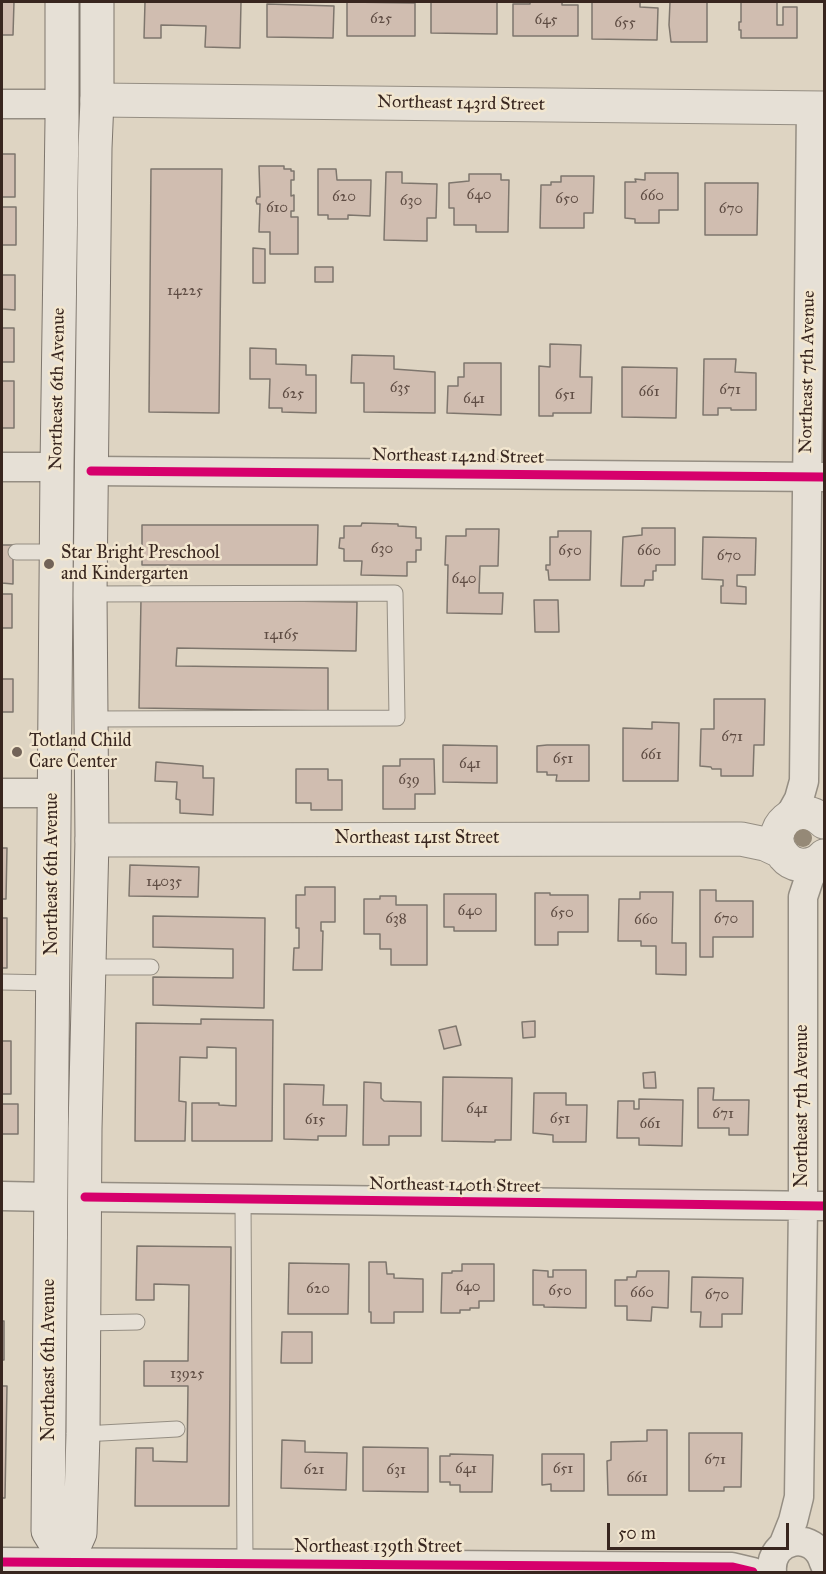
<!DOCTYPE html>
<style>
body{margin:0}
#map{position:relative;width:826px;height:1574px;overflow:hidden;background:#ded4c2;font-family:"IM FELL Great Primer",serif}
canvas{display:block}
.frame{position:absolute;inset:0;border:3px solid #38261f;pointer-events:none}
.scale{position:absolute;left:607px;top:1523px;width:182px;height:27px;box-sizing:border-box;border:3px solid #38261f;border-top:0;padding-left:8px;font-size:18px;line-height:21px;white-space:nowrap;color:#38261f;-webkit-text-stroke:4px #f2e6cf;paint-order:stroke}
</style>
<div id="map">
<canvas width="826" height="1574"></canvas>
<div class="frame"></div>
<div class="scale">50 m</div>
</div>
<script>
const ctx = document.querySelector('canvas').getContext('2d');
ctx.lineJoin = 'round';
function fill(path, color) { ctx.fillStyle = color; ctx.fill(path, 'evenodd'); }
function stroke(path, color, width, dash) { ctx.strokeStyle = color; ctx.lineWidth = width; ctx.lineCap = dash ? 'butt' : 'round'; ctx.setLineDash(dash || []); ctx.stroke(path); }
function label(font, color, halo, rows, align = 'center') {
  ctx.font = font + ' "IM FELL Great Primer",serif'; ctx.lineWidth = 5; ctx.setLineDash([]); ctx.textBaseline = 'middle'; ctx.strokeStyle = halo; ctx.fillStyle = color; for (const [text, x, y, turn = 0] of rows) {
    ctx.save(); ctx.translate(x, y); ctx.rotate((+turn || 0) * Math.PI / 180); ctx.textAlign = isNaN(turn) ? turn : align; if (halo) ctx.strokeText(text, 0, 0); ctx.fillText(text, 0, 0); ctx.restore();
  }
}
const building = new Path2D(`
 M2,2H14L13,35H2Z
 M145,2H241L240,48L205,47L206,26L161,25V38H144Z
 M347,2L415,3V36H347Z
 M431,2H497V34L431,33Z
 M530,2H562V5H578V36H513V4H530Z
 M592,2H640V7L658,8L657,40L592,39Z
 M670,2H707V42H671L669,25Z
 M741,2H777V25H783V7H797V38H741V30H739V22H741Z
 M267,4L334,6L333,38L267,37Z
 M2,154H15V197H2Z
 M259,166H284V169H291V171H294V180H291V196L294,195V211H291V217H298V254H270V232H259L260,204H257L256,201L257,197H260Z
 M151,169H222L219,413L149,412Z
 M318,169H336L337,180H371L370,216L348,215V219H328V215H318Z
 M386,172H402V183L437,184L436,218H427V241L384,240Z
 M645,173H678V210H659V223H635V219L625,218V182H636L635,179L645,180Z
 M469,174H501V180H509L508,232H476V225H454V208H449V183L469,181Z
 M561,176H594L593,213H584V228H540L541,185H551V182H561Z
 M705,183H758L757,235H705Z
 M2,207H16V245H2Z
 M253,248L265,249V283H253Z
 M315,267H333V282H315Z
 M2,275H15V310L2,309Z
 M2,328H14V362H2Z
 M550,344L581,345L580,377H592L591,413H553V416H539V366L550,367Z
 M250,348L276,349V364L306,365V375H316V413L282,412V408H269L270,379H250Z
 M352,355L394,356V369L435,372V413L364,412V383H351Z
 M704,359H736L735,372L756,373V410H731V408H718V415H703Z
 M464,363H501V415L447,413L448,386H458V377H464Z
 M622,367L677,368L676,418L622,417Z
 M2,381H14V428H2Z
 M362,523L398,524V526L416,527V538H421V550H416V562H407V576L361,575L362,561H344V549L339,548L340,538H344V526H361Z
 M142,525H318L317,565H142Z
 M642,528H675V565H656V571H653V580H645L644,586H621L623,537L642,535Z
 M466,529H499L498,566H480L479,593H503L502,614L447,613L448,565H445L446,536H466Z
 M558,531H591L590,580H549L548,570H546V565H550V537H558Z
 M703,537L756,538L755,575H737V586L746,587V604L721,603V586H723V580L702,579Z
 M2,545H13V584L2,583Z
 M2,594H12V628H2Z
 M141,599L357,602L356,651L177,648L176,666L328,668V711L139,708Z
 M534,600H558L559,632H535Z
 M2,679H13V712H2Z
 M714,699H765L764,745H754L753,776H721V769H712L711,767L700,766L701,729H714Z
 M652,722L679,723L678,781H623V728L652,729Z
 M443,745L497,746V783L443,782Z
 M547,745H589V781H556L557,775H547V772H537V746Z
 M400,759H434L435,794H415V809H383V766H400Z
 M156,762L203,766V778H214L213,815L180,813V800L176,799L177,782L155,781Z
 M296,769H328V780H342V810H311V803H296Z
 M2,848H7L6,899H2Z
 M130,865L199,867L198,897L129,896Z
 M305,887H335V922H321V931H323L322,970H293L294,948H299V928H296V895H305Z
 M700,890H716V901H753V937H713V957H700Z
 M640,892H673L672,943H686V975L656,974V946H641V941H618L619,899H640Z
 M535,893H550V895H588V932H558V945H535Z
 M444,894H496V931H454V927H444Z
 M380,896H396V905H427V965H391V949H380V934H364V899H380Z
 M153,916L265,918L264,1008L153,1005V977L233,978V949L153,947Z
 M2,918H7V968H2Z
 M201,1019L273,1020L272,1141H192V1103H219V1105L236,1106V1048L207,1047V1058L180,1057L179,1101L186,1102L185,1141H135L136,1023L201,1024Z
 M535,1021V1037L523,1038L522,1022Z
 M456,1026L461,1045L444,1049L439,1030Z
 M2,1041H11V1094H2Z
 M655,1072L656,1088H644L643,1073Z
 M443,1077L512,1078L511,1140H495V1142L442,1141Z
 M364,1082L381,1083V1098L384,1101L421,1102V1136H389V1145H363Z
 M284,1084L324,1085L323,1105H347L346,1136H318V1140L284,1139Z
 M698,1088H714L713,1100H749L748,1135H729V1128H698Z
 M534,1093H566V1105H587L586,1142H553V1135L533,1133Z
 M639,1099L683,1100L682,1146L639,1145V1138H617L618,1101H634V1109H639Z
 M2,1104H18V1134H2Z
 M137,1246L231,1247L229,1506H135L136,1448H153V1461L187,1462L188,1386H144V1361H188L189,1285L154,1284V1300H136Z
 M369,1262H386L387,1274H394V1278L423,1279V1312H394V1323H371V1312H369Z
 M289,1263L349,1264L348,1314H288Z
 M462,1264H494V1301H479V1308H470V1310H460V1313H441L442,1273H452V1271H462Z
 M533,1270L548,1271V1277H553V1270H586V1308L544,1307V1305H533Z
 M637,1271H669L668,1308L652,1307L651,1321L627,1320V1306H615V1280H627V1277H636Z
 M692,1277L743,1278L742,1314H722V1327H700L701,1312H691Z
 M2,1321H4V1360H2Z
 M282,1332H312V1363H281Z
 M2,1386H7L5,1498H2Z
 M647,1430H667V1495H608L607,1461L611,1460V1442L647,1441Z
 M689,1433H742L741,1487H724V1491H689Z
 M282,1440L305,1441V1452L347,1453L346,1490L281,1488Z
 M363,1447L428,1448V1492L363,1491Z
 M450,1454L493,1455L492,1492H460V1485H450V1482H440V1456H450Z
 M542,1454H584V1491H551V1484L542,1485Z`);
const service = new Path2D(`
 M16,552H56
 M90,594L395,593L397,718L91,719
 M88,967H151
 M2,982L53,983
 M243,1200L245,1564
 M84,1323L137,1322
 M83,1434L177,1429`);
const minor = new Path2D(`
 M2,104H62
 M2,467H57
 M91,471L824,477
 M2,793H54
 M789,817L799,799L804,781L811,108
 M2,1196L51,1197
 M85,1197L824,1206
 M783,1546L793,1521L799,1497L803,1206V897L809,879L817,862
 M2,1562L732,1567L753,1572
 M772,1572C769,1537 815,1529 824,1563`);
const tertiary = new Path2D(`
 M97,100L824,108
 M824,822C799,797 761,830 784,856C788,861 793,864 800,865C810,866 818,863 824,856
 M92,840L741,839L765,844L780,851`);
const secondary = new Path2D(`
 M62,2V120L57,467L48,1531L67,1562
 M67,1572V1562L80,1533L83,1434L85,1129L92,840L90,594L95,148L97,100V2`);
const cycleway = new Path2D(`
 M91,471L824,477
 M85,1197L824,1206
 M2,1562L732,1567L753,1572`);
const trees = [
 [803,838]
];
const markers = [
 [49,564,6,"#726358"],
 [17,752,6,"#726358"]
];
const numberNames = [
 ["625",381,19],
 ["645",546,20],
 ["655",625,23],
 ["640",479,195],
 ["660",652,196],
 ["620",344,197],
 ["650",567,199],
 ["630",411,201],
 ["610",277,208],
 ["670",731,209],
 ["14225",185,291],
 ["635",400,388],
 ["671",730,390],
 ["661",649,392],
 ["625",293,394],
 ["651",565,395],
 ["641",474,399],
 ["630",382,549],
 ["650",570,551],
 ["660",649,551],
 ["670",729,556],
 ["640",464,579],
 ["14165",281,635],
 ["671",732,737],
 ["661",651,755],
 ["651",563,759],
 ["641",470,764],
 ["639",409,780],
 ["14035",164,882],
 ["640",470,911],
 ["650",562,913],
 ["638",396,919],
 ["670",726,919],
 ["660",646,920],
 ["641",477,1109],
 ["671",723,1114],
 ["651",560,1119],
 ["615",315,1120],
 ["661",650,1124],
 ["640",468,1287],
 ["620",318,1289],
 ["650",560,1291],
 ["660",642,1293],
 ["670",717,1295],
 ["13925",187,1374],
 ["671",715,1460],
 ["641",466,1469],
 ["651",563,1469],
 ["621",314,1470],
 ["631",396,1470],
 ["661",637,1478]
];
const streetNames = [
 ["Northeast 143rd Street",461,104,1],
 ["Northeast 7th Avenue",808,372,-89],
 ["Northeast 6th Avenue",58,389,-89],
 ["Northeast 142nd Street",458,457,1],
 ["Northeast 141st Street",417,839],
 ["Northeast 6th Avenue",53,874,-90],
 ["Northeast 7th Avenue",803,1106,-90],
 ["Northeast 140th Street",455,1186,1],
 ["Northeast 6th Avenue",50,1360,-90],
 ["Northeast 139th Street",378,1548]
];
const poiNames = [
 ["Star Bright Preschool",61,554],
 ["and Kindergarten",61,575],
 ["Totland Child",29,742],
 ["Care Center",29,763]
];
fill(building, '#d0bdb0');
stroke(building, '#7e766d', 1.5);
stroke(service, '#958e83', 17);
stroke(minor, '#958e83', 31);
stroke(tertiary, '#958e83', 35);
stroke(secondary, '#7e766d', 35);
stroke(service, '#e6e0d6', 15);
stroke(minor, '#e6e0d6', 28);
stroke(tertiary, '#e6e0d6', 33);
stroke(secondary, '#e6e0d6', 33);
stroke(cycleway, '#d6006c', 9);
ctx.fillStyle = '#958977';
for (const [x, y] of trees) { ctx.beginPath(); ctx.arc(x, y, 9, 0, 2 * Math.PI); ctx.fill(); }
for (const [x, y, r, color] of markers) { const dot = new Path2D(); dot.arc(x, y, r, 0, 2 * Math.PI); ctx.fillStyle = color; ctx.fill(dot); stroke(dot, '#f2e6cf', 2); }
label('15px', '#5e4c43', null, numberNames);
label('18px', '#38261f', '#f2e6cf', streetNames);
label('18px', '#38261f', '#f2e6cf', poiNames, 'left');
</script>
